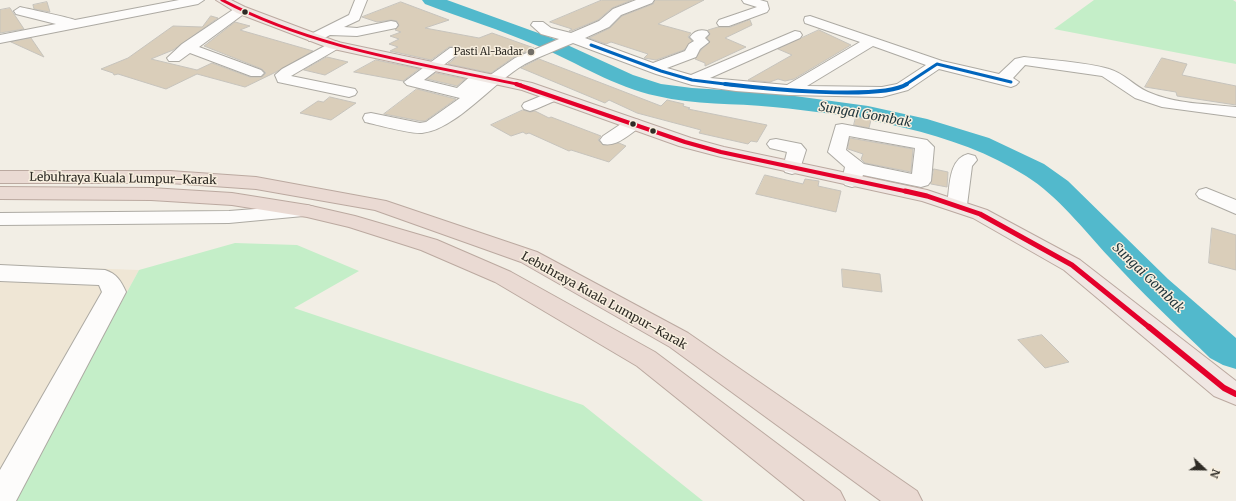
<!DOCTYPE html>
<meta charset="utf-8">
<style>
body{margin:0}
#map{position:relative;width:1236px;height:501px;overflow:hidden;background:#f2eee5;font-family:Merriweather,serif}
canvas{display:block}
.north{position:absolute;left:1184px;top:449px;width:40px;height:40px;-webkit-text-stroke:3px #f8efdf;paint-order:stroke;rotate:112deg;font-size:11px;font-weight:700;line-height:16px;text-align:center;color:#2e2b25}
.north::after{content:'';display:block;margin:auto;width:14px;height:18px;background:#2e2b25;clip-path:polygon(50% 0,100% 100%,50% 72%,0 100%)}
</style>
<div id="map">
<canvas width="1236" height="501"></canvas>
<div class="north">N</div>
</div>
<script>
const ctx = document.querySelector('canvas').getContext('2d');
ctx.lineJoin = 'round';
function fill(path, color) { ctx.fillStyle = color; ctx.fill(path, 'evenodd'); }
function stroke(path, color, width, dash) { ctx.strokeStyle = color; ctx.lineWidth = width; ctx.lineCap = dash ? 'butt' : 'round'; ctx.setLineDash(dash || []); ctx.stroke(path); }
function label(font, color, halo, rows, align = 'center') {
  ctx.font = font + ' Merriweather,serif'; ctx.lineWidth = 3; ctx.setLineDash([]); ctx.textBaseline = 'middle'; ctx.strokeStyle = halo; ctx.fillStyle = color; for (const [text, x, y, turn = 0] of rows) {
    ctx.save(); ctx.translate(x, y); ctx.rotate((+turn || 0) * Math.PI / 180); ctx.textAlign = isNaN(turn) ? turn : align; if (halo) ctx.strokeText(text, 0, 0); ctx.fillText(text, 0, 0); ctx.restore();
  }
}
const built = new Path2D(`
 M0,265L139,270L13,501H0Z`);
const green = new Path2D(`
 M1094,0H1233L1236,2V64L1054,29Z
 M235,243L297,245L359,271L294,308L583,405L703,501H13L139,270Z`);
const river = new Path2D(`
 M422,0H447L552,38L633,75L661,84L692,88L773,93L868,106L927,119L989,138L1044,164L1068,181L1168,279L1236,338V369L1223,365L1210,358C1176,325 1141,292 1109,257C1083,229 1058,196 1026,176C956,131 855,115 773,107C734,103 695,105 657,96C614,87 578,63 538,46C501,30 462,18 425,4Z`);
const building = new Path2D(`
 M602,0H632L612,8L598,20L571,31H569L572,29L550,22Z
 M655,0H704L658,24L691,33L688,37L692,41L684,50L656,60L644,58L648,54L611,42L606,44L589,38L610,28L622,16L653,4Z
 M47,2L50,12L34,9L33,5Z
 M401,2L449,20L425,28L479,38L492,33L534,48L514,57L491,73L448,64L463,52L460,46L449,47L431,60L390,51L398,47L389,44L399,39L390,36L401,32L395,30L399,26L397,21L391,20L377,22L362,17Z
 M10,8L24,29L0,33V10Z
 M211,16L218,18L173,50L151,59L197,70L212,63L250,77H262L266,73L262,69L204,46L235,22L250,26L240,30L313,51L276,72L245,87L197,74L166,89L118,74L114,75L113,73L101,69L128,58L173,26L202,27Z
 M750,20L752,25L725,38L746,47L705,66V63L695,59L701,50L710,42L707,38L710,34L708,30L718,27H730Z
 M819,30L851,45L794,79L785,81L778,79L770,82L748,80L792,55L778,49Z
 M31,38L44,57L11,42Z
 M327,57L348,62L325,75L304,70Z
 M1162,58L1187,64L1182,75L1236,86V105L1177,96L1176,92L1145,87Z
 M539,59L661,106L667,100L684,104L683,106L690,108L688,109L767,125L757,142L751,141L748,144L699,133L701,130L637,113L609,100L605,103L521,68Z
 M376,60L419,69L403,81L354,72Z
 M436,73L465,79L457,86L427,79Z
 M417,89L456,99L425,121H420L384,114Z
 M330,97L356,103L331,120L300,113L318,101L323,102Z
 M523,110L530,112L535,111L549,118L551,117L601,136L598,140L603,145L619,143L626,146L609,162L571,150L569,151L529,133L526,134L523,132L511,136L491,125Z
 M856,117L871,120L869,128L854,125Z
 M850,138L913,149L911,172L865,163L861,159L863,154L848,149Z
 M934,169L948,172L947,187L931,184Z
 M765,175L803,184L805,179L819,181L818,186L841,191L836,212L756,194Z
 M1212,228L1236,235V270L1209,263Z
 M842,269L880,274L882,292L843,287Z
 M1042,335L1069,362L1045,368L1018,340Z`);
const minor = new Path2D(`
 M179,0H204L198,4L0,43V35L56,24L16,14L14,11L20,7C28,9 72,18 75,20Z
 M355,0H367L359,20L344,27L357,28L391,21L396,22L398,25L396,28L357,36L330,35L319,41H309L307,38L309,35L349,15Z
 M636,0H654L652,3L621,15L609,27L585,38L653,63L685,51L689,44L694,41L690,37C694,31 700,29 707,31L709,34L705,38L709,42L700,49L696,57L667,68L691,75L795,31L800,32L802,35L800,38L710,78L787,85L860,42L805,23L804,20L805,17L810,16L942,61L999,74L1015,59L1024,57C1049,60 1085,62 1109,69C1124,73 1134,86 1148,92C1175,104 1207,104 1236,107V117L1162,107L1135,98L1102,76L1025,65L1013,78L1019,82L1016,85L1011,87L939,69L908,90L882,97L789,95L736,91L692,85L656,74L573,43C557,50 540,56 525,64C493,82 457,129 422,133C410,134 378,125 365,122L363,118L365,114L371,113L420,123L426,122L460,98L407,85L404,82L450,48H460L462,51L424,80L457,88C465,81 472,72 483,75L486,78L515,58L559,39L541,34L531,25L533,22H543L551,28L571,33L599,21L613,9ZM873,46L926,65L897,84L882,87L807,86Z
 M742,0H760L767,2L769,9L767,12L729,26H719L717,23L719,20L757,7L744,3Z
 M241,6L247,10L245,13L199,47L261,70L264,73L261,76H251L190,53L179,61H169L167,58L182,44L237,7Z
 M334,41L339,42L341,45L339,48L291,76L355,89L357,92L355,95L349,97L278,82L275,75L282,69Z
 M553,91L559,93L561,96L559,99L536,109L530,111L524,109L522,106L524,103Z
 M633,119L639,120L642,124L639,128C628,135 617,147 603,144L600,140L603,136L627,120Z
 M842,124L927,140L934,147L931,181L928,185L921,187L863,175L859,185L852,187L845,185L842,181L845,167L828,152L836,125ZM849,136L915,148L912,174L864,164L846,150Z
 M776,139L801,144L806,150L799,172L792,174L785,172L783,168L787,152L770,148L767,144L770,140Z
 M968,154L975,156L977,160L972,166L967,205L964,209L957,211L950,209L947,205C950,188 948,159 968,154Z
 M1206,188L1236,200V214L1199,198L1196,194L1199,190Z
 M307,205L314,207L317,211L314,215L229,223L0,225V213L229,211Z
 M0,265L105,270C117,274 121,281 126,292L16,501H0V470L102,292L99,285L0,281Z`);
const major = new Path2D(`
 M216,0H231L245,7L338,42L532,83L691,138L724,147L927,190L987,210L1080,260L1236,381V405L1214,396L1064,270L973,218L922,201L721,157L679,146L522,90L329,48L237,13Z`);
const highway = new Path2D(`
 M0,171H170L256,177L386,201L537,252L688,333L917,491L922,501H881L670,347L521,262L375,210L256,189L170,183H0Z
 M0,187L151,188L232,193L307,205L355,216L437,240L511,272L655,352L840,491L845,501H805L637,366L495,282L421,250L349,227L307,217L232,205L151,200L0,199Z`);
const bus1Far3 = new Path2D(`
 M222,0C314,49 420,63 521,85`);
const bus1Far2 = new Path2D(`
 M516,84L685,142L721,152L909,192`);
const bus1Far1 = new Path2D(`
 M905,191L927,196L980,214L1072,265L1150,328`);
const bus1 = new Path2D(`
 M1149,327L1224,388L1236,394`);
const bus2Far1 = new Path2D(`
 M591,45L661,71L692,80L733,85
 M905,85L937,64L1011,82`);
const bus2 = new Path2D(`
 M725,84C759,88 881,101 907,84`);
const markers = [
 [245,12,3.5,"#2e2b25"],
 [531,52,4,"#736f68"],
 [633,124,3.5,"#2e2b25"],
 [653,131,3.5,"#2e2b25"]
];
const farPoinames = [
 ["Pasti Al-Badar",523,52]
];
const streetNames = [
 ["Lebuhraya Kuala Lumpur–Karak",123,179,1],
 ["Lebuhraya Kuala Lumpur–Karak",604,301,29]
];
const waterNames = [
 ["Sungai Gombak",865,115,10],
 ["Sungai Gombak",1148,278,44]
];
fill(built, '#efe6d5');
fill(green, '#c4eec8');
fill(river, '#52b9cc');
fill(building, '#daceba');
stroke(building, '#c6c3bc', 1);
stroke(minor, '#adaaa3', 2);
stroke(major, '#bba9a0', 2);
stroke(highway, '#bba9a0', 2);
fill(minor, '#fdfcfb');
fill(major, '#f0e7e3');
fill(highway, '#eadad3');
stroke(bus1Far3, '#e4002b', 3);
stroke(bus1Far2, '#e4002b', 4);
stroke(bus1Far1, '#e4002b', 5);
stroke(bus1, '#e4002b', 6);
stroke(bus2Far1, '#0065bd', 3);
stroke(bus2, '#0065bd', 4);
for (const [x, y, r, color] of markers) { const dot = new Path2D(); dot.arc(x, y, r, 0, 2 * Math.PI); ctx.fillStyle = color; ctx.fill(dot); stroke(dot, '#f8efdf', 1.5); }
label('10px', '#2e2b25', '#f8efdf', farPoinames, 'right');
label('12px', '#2e2b25', '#f8efdf', streetNames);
label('italic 13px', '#1f343b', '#f8efdf', waterNames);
</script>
